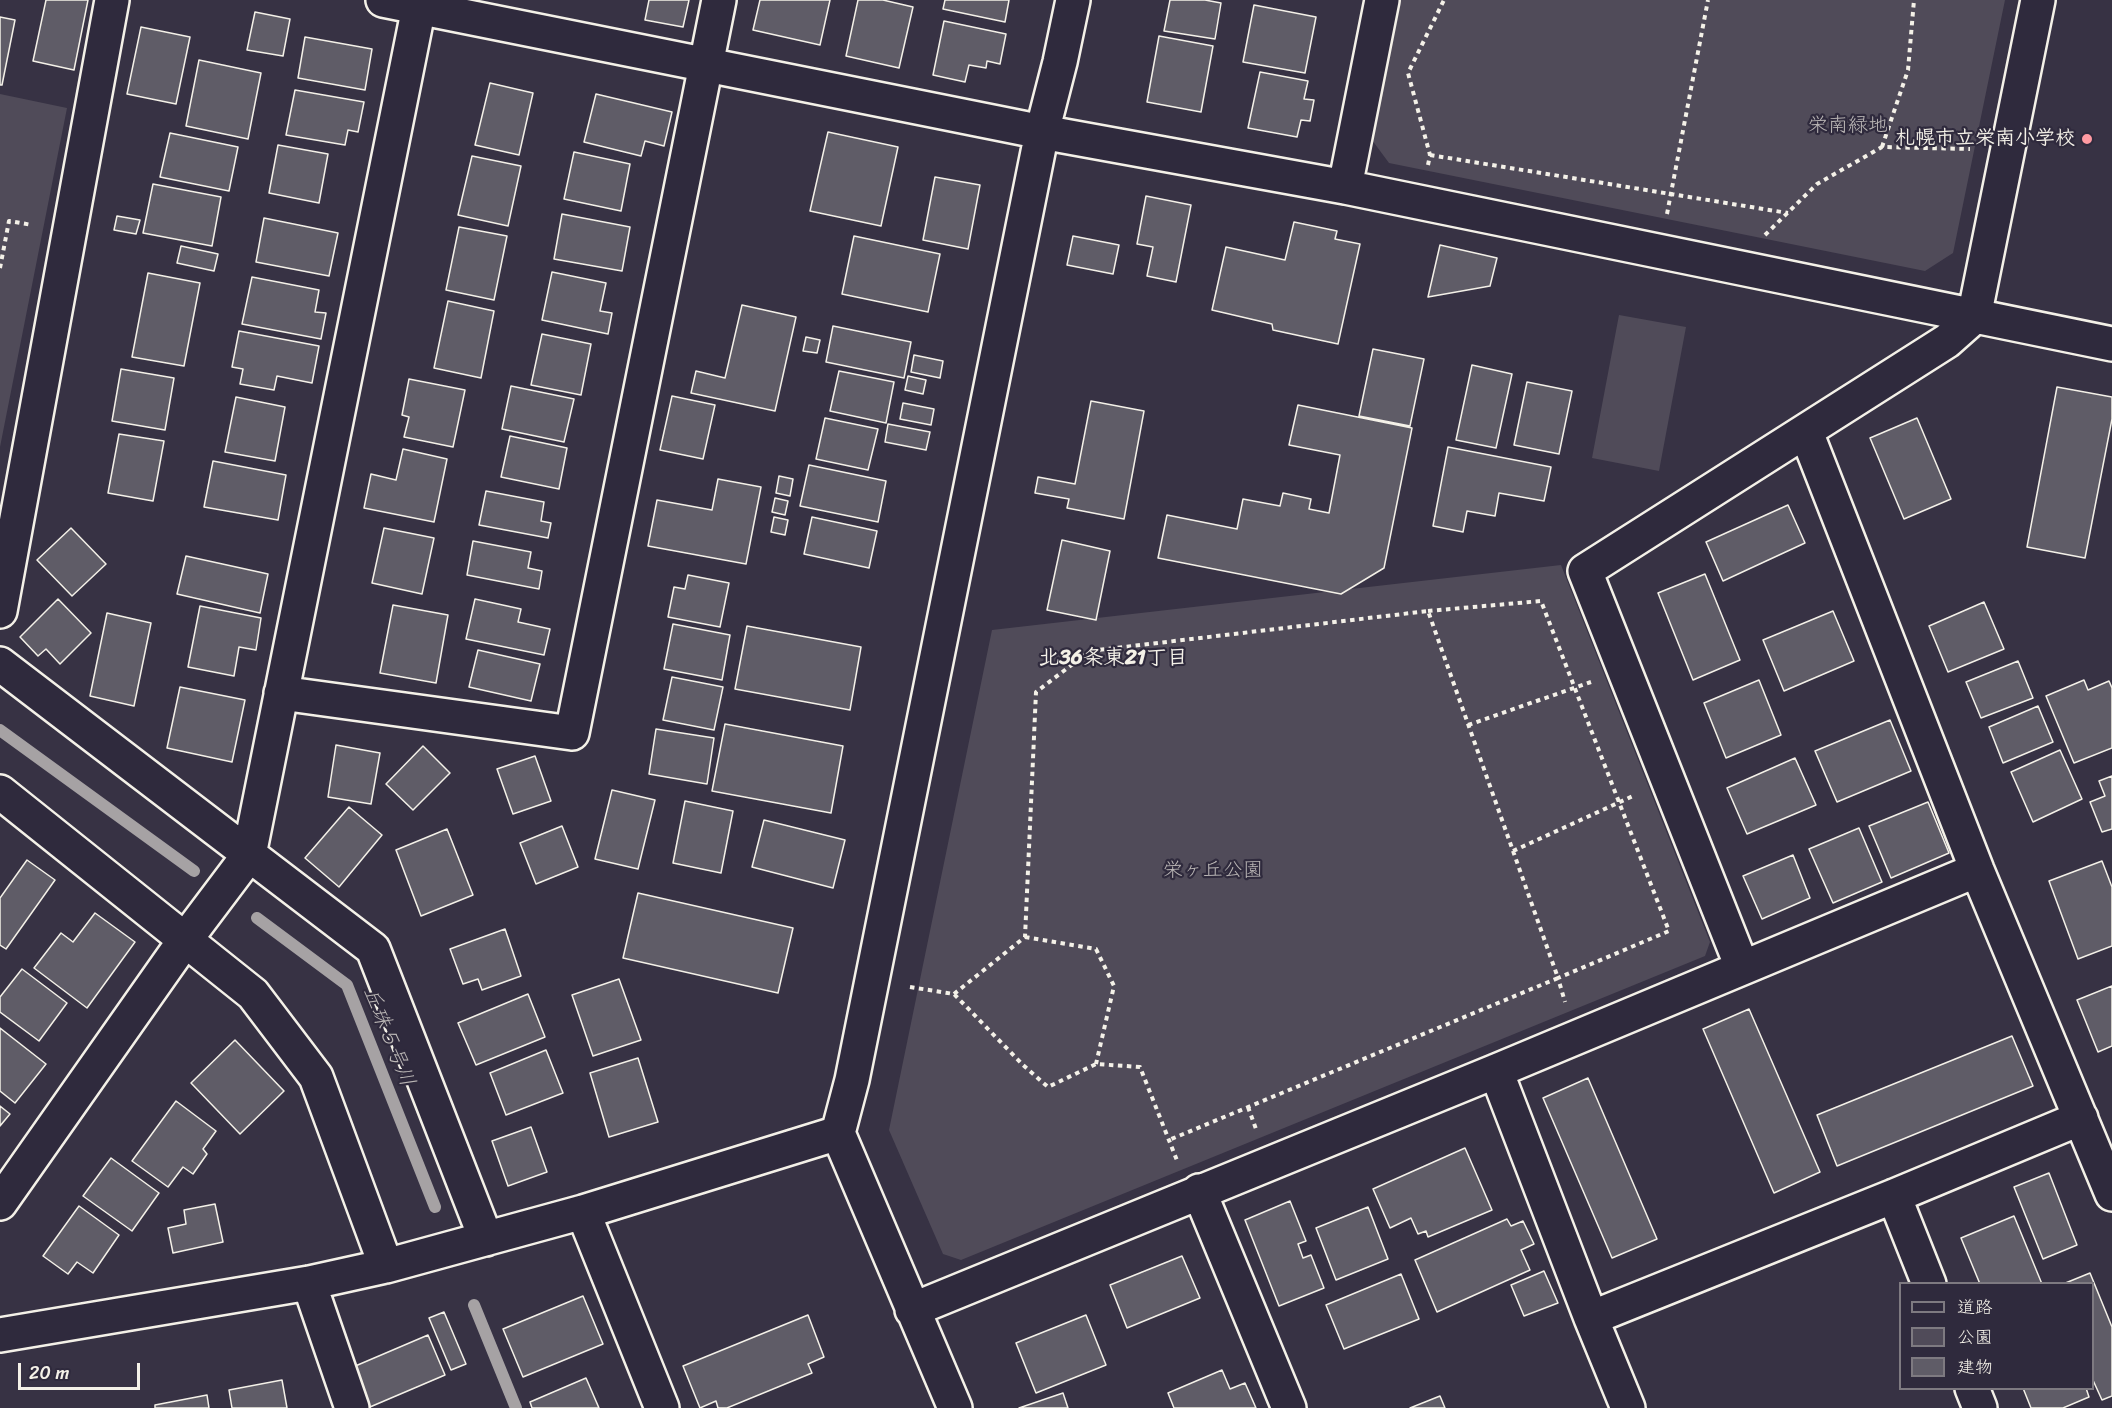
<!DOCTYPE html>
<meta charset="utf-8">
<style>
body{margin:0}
#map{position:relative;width:2112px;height:1408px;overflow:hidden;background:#373244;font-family:Sriracha,"Klee One",sans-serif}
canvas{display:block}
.legend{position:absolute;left:1899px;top:1282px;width:195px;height:108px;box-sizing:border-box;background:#2f2a3d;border:2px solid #7e7a81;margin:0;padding:8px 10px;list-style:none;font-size:18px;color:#f4f1e8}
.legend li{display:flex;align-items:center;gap:12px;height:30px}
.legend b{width:30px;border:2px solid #7e7a81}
.scale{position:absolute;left:18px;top:1363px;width:122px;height:27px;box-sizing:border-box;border:3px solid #f4f1e8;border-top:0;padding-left:8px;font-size:18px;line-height:21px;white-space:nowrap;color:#f4f1e8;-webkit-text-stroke:4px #2f2a3d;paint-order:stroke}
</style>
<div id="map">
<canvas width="2112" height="1408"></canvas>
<ul class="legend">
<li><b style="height:8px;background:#2f2a3d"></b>道路</li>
<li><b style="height:16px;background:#504b59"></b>公園</li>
<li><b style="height:16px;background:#5f5c67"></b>建物</li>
</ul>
<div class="scale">20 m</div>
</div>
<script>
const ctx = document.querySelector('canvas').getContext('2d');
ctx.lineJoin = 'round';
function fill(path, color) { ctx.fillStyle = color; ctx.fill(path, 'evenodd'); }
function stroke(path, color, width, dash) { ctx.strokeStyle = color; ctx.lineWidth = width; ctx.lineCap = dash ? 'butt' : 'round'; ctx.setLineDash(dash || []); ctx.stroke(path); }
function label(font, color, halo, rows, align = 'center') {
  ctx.font = font + ' Sriracha,"Klee One",sans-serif'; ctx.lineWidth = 4.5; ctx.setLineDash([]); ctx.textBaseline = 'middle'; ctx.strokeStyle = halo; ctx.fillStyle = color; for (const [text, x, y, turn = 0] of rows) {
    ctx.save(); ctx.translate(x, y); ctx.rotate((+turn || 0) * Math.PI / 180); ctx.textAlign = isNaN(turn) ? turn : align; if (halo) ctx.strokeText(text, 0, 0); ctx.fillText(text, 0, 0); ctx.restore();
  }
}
const green = new Path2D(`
 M1401,0H2005L1953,253L1925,271L1389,163L1372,140Z
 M0,94L67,108L0,447Z
 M1619,315L1686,327L1659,471L1592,458Z
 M1561,565L1710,942L1705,956L961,1260L943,1254L889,1130L992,630Z`);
const stream = new Path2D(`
 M0,730L194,871
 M257,918L347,985L435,1207
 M474,1305L516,1408`);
const building = new Path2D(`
 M46,0H88L74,70L33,61Z
 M649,0H689L683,27L645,20Z
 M760,0H830L820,45L753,30Z
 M858,0H883L913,7L899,68L846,56Z
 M945,0H1009L1005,22L943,9Z
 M1170,0H1205L1221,3L1215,39L1164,31Z
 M1254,5L1316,17L1305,73L1243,62Z
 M255,12L290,19L283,56L247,50Z
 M0,17L15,20L2,85H0Z
 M944,21L1006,34L1000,64L987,61L986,68L969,65L965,82L933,75Z
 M141,27L190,37L176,104L127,94Z
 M1159,36L1213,46L1201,112L1147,102Z
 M305,37L372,49L365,90L298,78Z
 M199,60L261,73L248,139L186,126Z
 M1260,72L1308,81L1304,99L1314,100L1310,121L1301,120L1297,137L1248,128Z
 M490,83L533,93L519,155L475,145Z
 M295,90L364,102L358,132L348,130L345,145L286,135Z
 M596,94L672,112L664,146L645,141L641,156L584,142Z
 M828,132L898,147L881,226L810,211Z
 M170,133L238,147L229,191L160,177Z
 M278,145L328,154L319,203L269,193Z
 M574,152L630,164L621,211L564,199Z
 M472,156L521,166L508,226L458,215Z
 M935,177L980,185L968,249L923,240Z
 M153,184L221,197L212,246L143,233Z
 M1146,196L1191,205L1176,282L1147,276L1153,247L1137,244Z
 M562,214L630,227L622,271L554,259Z
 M117,216L140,220L136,234L114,230Z
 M264,218L338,233L329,276L256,262Z
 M1294,222L1337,231L1335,239L1360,244L1338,344L1273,330L1272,324L1212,310L1226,247L1285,260Z
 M459,227L507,236L494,300L446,290Z
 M854,236L940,254L928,312L842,294Z
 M1073,236L1119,245L1113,274L1067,265Z
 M1440,245L1497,258L1490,286L1428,297Z
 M181,246L218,254L214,271L177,263Z
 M552,272L606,283L600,311L612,313L608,334L542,320Z
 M148,273L200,283L184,366L132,357Z
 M252,277L319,290L315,312L326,313L321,339L242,324Z
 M448,301L494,311L481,378L434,368Z
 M742,305L796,317L775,411L691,393L696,371L725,378Z
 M833,326L911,342L904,378L826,362Z
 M239,331L319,346L312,383L277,376L274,390L240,384L243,369L232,367Z
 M542,334L591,344L581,395L531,385Z
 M806,337L820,340L817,353L803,351Z
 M1373,349L1424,359L1410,426L1359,416Z
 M914,355L943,361L940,378L911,372Z
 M1472,365L1512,374L1496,448L1456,440Z
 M121,369L174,378L165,430L112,421Z
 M839,371L894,382L886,423L830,411Z
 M908,376L926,380L923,394L905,390Z
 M409,379L465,390L453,447L404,437L409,417L402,415Z
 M1527,382L1572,391L1559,454L1514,445Z
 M511,386L574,399L564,442L502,429Z
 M2057,387L2112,397V419L2085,558L2027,547Z
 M672,396L715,405L703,459L660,450Z
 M236,397L285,407L275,461L225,452Z
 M1091,401L1144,411L1124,519L1067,508L1069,499L1035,493L1038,477L1075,484Z
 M903,403L934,409L931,425L900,419Z
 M1298,405L1412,428L1384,568L1341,594L1158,558L1167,515L1237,529L1243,499L1280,506L1283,493L1311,499L1309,509L1329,513L1340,455L1289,445Z
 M825,418L878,429L868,470L816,459Z
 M1917,418L1951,499L1904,519L1870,438Z
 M888,424L930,432L926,450L885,442Z
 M119,434L164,441L153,501L108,493Z
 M510,436L567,448L559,489L501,477Z
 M1448,447L1551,467L1544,501L1499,493L1495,516L1467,511L1463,532L1433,526Z
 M403,449L447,459L434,522L364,508L371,474L396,480Z
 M213,461L286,475L278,520L204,507Z
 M809,465L886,481L878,522L800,506Z
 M779,476L793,479L790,496L776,493Z
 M718,479L761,487L746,564L648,546L657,500L712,510Z
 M486,491L544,502L541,521L551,523L548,538L479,525Z
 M775,498L788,501L785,515L772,512Z
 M1788,505L1805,543L1723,581L1706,542Z
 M774,517L788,520L785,535L771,532Z
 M812,517L877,531L869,568L804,554Z
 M71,528L106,564L72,596L37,560Z
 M384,528L434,538L422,594L372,583Z
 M1062,540L1110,551L1096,620L1047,610Z
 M473,541L531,552L528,568L542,571L539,589L467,575Z
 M186,556L268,574L260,613L177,594Z
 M1705,574L1740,660L1693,680L1658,593Z
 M688,575L729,583L720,627L668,617L674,587L685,589Z
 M58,599L91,633L60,664L46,649L38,656L20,637Z
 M475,599L521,609L518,622L550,629L544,655L466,639Z
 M1984,602L2004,649L1948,672L1929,626Z
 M393,605L448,615L436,683L380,673Z
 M200,606L261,618L256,650L239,647L234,676L188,667Z
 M1833,611L1854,661L1784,691L1763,640Z
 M107,613L151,623L134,706L90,696Z
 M673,624L730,635L722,680L664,669Z
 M747,626L861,647L850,710L735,689Z
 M478,650L540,664L531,701L469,687Z
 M2018,661L2033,698L1981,718L1966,682Z
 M672,677L723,687L714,730L663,720Z
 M1759,680L1781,735L1726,758L1704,703Z
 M2084,680L2088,690L2109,681L2112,688V748L2074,763L2046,696Z
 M180,687L245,700L232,762L167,748Z
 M2038,706L2053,742L2003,763L1989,727Z
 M1890,720L1911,771L1837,802L1815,751Z
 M725,724L843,746L831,813L712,791Z
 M656,729L714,738L707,784L649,774Z
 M336,745L380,753L371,804L328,797Z
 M423,746L450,773L413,810L386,784Z
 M2060,750L2082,799L2033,822L2011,772Z
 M535,756L551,801L513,814L497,769Z
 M1795,758L1816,805L1747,834L1727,788Z
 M2112,776V829L2102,832L2090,802L2105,796L2099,781Z
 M612,790L655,800L638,869L595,859Z
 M685,801L733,811L721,873L673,863Z
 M1928,802L1949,853L1891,878L1869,826Z
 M349,807L382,835L339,887L305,858Z
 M764,820L845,840L833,888L752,867Z
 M562,826L578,867L536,884L520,843Z
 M1859,828L1882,882L1833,903L1809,849Z
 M447,829L473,895L421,916L396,850Z
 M1793,855L1810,898L1762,919L1743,876Z
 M27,860L55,880L6,949L0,945V898Z
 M2102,861L2112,887V946L2078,959L2049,881Z
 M638,893L793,928L778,993L623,958Z
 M95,913L135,942L87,1008L34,968L61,933L73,942Z
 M505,929L521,976L482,990L478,979L463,984L450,949Z
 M22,969L67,1003L39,1041L0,1012V997Z
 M619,979L641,1040L593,1056L572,995Z
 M2112,986V1046L2098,1052L2077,1000Z
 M528,994L545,1037L476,1065L458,1023Z
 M1749,1009L1820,1172L1774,1193L1703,1029Z
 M0,1028L46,1064L15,1103L0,1091Z
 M2012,1036L2033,1086L1837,1166L1817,1115Z
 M235,1040L284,1091L240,1134L191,1083Z
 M546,1050L563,1093L506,1115L490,1073Z
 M638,1058L658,1122L609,1137L590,1073Z
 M1588,1078L1657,1239L1612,1258L1543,1098Z
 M176,1101L216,1131L203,1149L207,1154L193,1174L183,1167L168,1187L132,1161Z
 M0,1106L10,1114L0,1126Z
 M531,1127L547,1172L508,1186L492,1141Z
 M1465,1148L1492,1210L1428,1237L1426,1231L1418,1234L1411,1218L1390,1228L1373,1189Z
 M111,1158L159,1193L132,1231L83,1196Z
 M2049,1173L2077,1245L2043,1259L2014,1187Z
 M1290,1201L1306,1241L1298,1244L1303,1258L1311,1255L1324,1288L1279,1306L1245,1220Z
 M215,1204L223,1242L173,1253L168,1228L186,1224L184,1210Z
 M79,1206L119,1235L93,1273L77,1262L68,1274L43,1256Z
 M1368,1207L1388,1259L1336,1280L1316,1228Z
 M2014,1216L2042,1284H1980L1961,1238Z
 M1507,1219L1511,1226L1523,1221L1534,1244L1521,1250L1530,1270L1437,1312L1415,1260Z
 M1182,1256L1200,1298L1127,1328L1110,1285Z
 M1544,1271L1558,1303L1524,1316L1511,1285Z
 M2090,1273L2112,1327V1396L2102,1400L2092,1378V1284H2063Z
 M1401,1274L1419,1319L1344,1349L1326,1305Z
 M583,1296L603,1344L523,1377L503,1329Z
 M444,1312L466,1364L451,1370L429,1318Z
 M808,1315L824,1357L808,1364L812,1373L727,1408H718L716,1401L700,1408L683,1366Z
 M1086,1315L1106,1365L1036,1393L1016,1343Z
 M428,1335L445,1375L370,1407L353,1367Z
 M1222,1370L1230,1389L1245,1383L1256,1408H1174L1168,1393Z
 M586,1378L599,1408H532L530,1402Z
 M282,1380L287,1408H232L229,1390Z
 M2023,1388H2086L2089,1397L2063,1408H2031Z
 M1063,1393L1068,1408H1019Z
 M207,1395L209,1408H155V1405Z
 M1440,1396L1445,1408H1410Z`);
const path = new Path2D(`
 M1882,147L1908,70L1914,0
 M1430,155L1788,213
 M1428,165L1430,155L1408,73L1444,0
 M1667,214L1708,0
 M1765,235L1817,184L1882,147L1970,149
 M0,268L9,221L32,225
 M1428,611L1541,601L1669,931L1558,978L1565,1002
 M1468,725L1591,682
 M1513,851L1633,796
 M1025,937L1096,949L1114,986L1096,1064
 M910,987L954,994L1023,1065L1048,1087L1096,1064L1140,1067L1178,1163
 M954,994L1025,937L1036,692L1090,651L1428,611L1558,978L1169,1140
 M1248,1107L1256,1129`);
const minor = new Path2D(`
 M383,0L1042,132L1345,187L2112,344
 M1345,187L1382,0
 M1806,432L1977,870L2112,1194
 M0,611L112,0
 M0,664L373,949L486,1239
 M281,693L572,733L719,0
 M0,792L253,994L316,1077L386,1266
 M1742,967L1585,571L1947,341L1974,317L2038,0
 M1496,1071L1591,1318L1628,1408
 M1199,1191L1289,1408
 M1894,1196L1929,1284
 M0,1203L185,940L249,855L419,7
 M583,1212L662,1408
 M309,1283L352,1408
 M912,1310L1496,1071L1977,870
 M1591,1318L1894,1196L2081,1118
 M0,1335L309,1283L386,1266L583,1212L838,1133
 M1972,1388L1980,1408
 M955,1408L838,1133L852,1080L1042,132L1060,62L1073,0`);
const markers = [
 [2087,139,6,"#ff9aa2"]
];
const parkNames = [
 ["栄南緑地",1848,126],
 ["栄ヶ丘公園",1213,871]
];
const poiNames = [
 ["札幌市立栄南小学校",2075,139]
];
const neighbourhoodNames = [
 ["北36条東21丁目",1113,659]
];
const waterNames = [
 ["丘珠５号川",388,1037,68]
];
fill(green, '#504b59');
stroke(stream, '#a6a2a4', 12);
fill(building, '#5f5c67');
stroke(building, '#f4f1e8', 1.5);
stroke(minor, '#f4f1e8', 38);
stroke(path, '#f4f1e8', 4, [4.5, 4.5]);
stroke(minor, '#2f2a3d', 33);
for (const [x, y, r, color] of markers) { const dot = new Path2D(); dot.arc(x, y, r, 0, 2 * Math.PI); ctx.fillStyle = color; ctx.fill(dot); stroke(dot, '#2f2a3d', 2); }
label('20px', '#bbb7b6', '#2f2a3d', parkNames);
label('bold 20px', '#f4f1e8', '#2f2a3d', poiNames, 'right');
label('bold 21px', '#f4f1e8', '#2f2a3d', neighbourhoodNames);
label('italic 21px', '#bab6b5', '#2f2a3d', waterNames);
</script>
